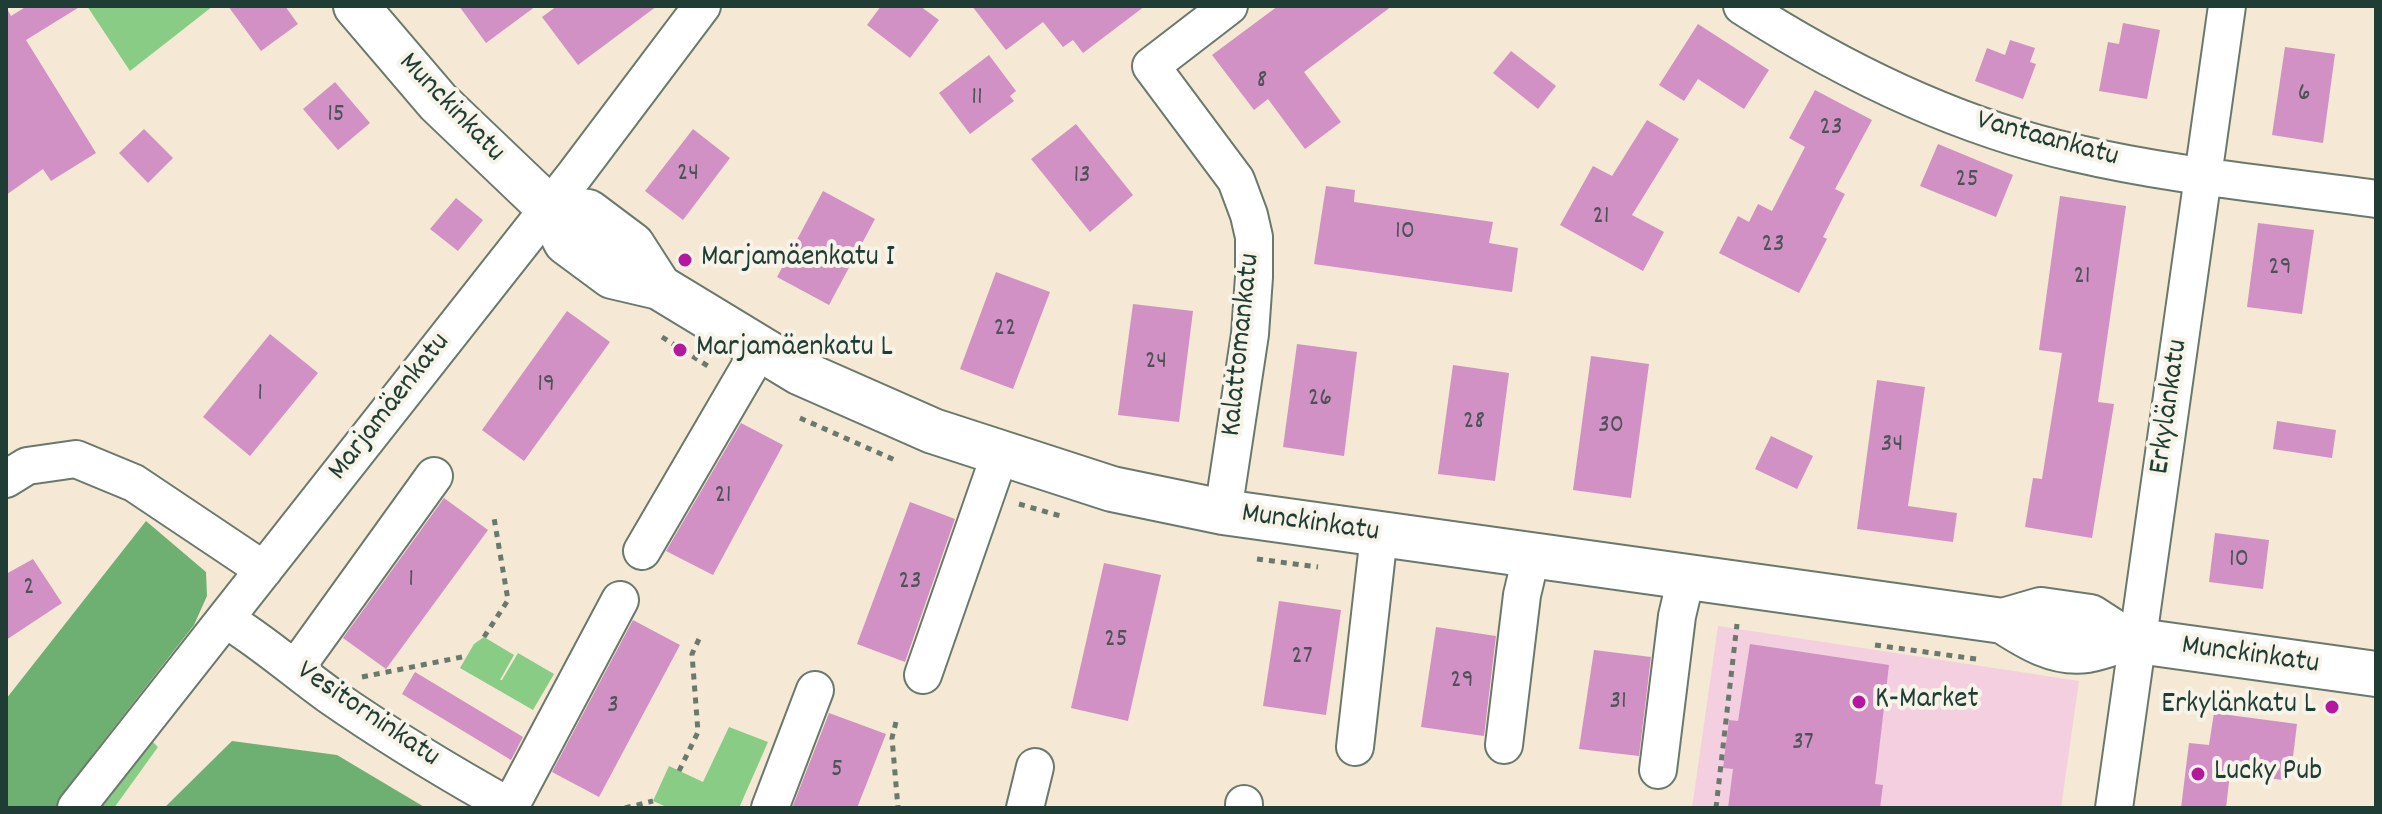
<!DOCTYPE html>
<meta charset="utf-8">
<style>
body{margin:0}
#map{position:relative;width:2382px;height:814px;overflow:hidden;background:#f5e8d4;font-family:Dekko,sans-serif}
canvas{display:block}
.frame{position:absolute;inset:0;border:8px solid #1f3d34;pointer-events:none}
</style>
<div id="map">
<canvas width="2382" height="814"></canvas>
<div class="frame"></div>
</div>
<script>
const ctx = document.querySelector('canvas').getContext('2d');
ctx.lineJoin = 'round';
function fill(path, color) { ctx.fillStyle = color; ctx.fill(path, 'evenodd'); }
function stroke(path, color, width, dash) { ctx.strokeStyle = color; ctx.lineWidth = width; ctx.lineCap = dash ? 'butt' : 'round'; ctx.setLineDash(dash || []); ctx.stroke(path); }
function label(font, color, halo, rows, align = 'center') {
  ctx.font = font + ' Dekko,sans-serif'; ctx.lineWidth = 8; ctx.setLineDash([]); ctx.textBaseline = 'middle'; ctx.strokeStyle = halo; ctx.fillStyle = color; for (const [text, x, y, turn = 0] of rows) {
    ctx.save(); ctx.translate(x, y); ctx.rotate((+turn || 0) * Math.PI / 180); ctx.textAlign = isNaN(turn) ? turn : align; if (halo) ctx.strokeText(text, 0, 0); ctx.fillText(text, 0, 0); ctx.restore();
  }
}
const built = new Path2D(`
 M1718,626L2079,681L2061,808H1692Z`);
const green = new Path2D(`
 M87,6H213L130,71Z
 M484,637L514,655L500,680H502L518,653L554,674L533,710L460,668L474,644Z
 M729,727L768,742L739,808H669L653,801L669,766L703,782Z
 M151,740L158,747L114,808H99Z`);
const forest = new Path2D(`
 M146,521L206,572L207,596L194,625L94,753L56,808H6V699Z
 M232,741L337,755L426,808H164Z`);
const building = new Path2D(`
 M27,6H81L26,40L96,153L51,181L43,169L6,195V7L11,16Z
 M228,6H285L298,24L261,51Z
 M459,6H536L486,43Z
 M557,6H657L578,65L542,17Z
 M881,6H920L939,20L910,58L867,25Z
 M972,6H1145L1083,53L1073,40L1063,47L1043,22L1006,50Z
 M1278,6H1392L1304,72L1341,122L1305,149L1268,99L1254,110L1212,55Z
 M2123,23L2160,30L2147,99L2099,91L2108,42L2119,44Z
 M1698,24L1769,70L1744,109L1698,79L1684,101L1659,85Z
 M2010,40L2035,48L2030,62L2036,64L2023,99L1975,81L1987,48L2005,55Z
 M2285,47L2335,54L2323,143L2272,135Z
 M1511,51L1556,86L1538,109L1493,73Z
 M989,55L1016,91L1010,96L1014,101L970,134L939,93Z
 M335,82L370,123L338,150L303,109Z
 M1815,90L1872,120L1835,189L1845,194L1823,237L1827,239L1799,293L1719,253L1738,216L1749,222L1758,204L1772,211L1805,147L1789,138Z
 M1647,120L1679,139L1632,215L1664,232L1643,271L1560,225L1593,166L1612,176Z
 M1076,124L1133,195L1090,232L1031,159Z
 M144,129L173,158L148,183L119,153Z
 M693,129L730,158L683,220L645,191Z
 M1938,144L2013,175L1996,217L1920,186Z
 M1326,186L1355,190L1354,202L1493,222L1489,243L1518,248L1512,292L1314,264Z
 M823,191L875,219L829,305L777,277Z
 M2060,196L2126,206L2098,402L2114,404L2092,538L2025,527L2033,478L2042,479L2062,353L2039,350Z
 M456,198L483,220L458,251L430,229Z
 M2258,223L2314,230L2302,314L2247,307Z
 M996,272L1050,292L1013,389L960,369Z
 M1133,304L1193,311L1179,422L1118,415Z
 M567,311L610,342L524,461L482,430Z
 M270,334L318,373L250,456L203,417Z
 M1297,344L1357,352L1344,456L1283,447Z
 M1591,356L1649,364L1631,498L1573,490Z
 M1453,365L1509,373L1495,481L1438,474Z
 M1877,380L1925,387L1908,506L1957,513L1953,542L1857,529Z
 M2277,421L2336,430L2332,458L2273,449Z
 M741,423L783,445L713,575L666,551Z
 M1771,436L1813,456L1797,489L1755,469Z
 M444,498L488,530L386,669L343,638Z
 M910,502L955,519L905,662L857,644Z
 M2215,533L2269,540L2263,589L2209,582Z
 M33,559L62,603L6,640V574Z
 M1104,563L1161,575L1128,721L1071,708Z
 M1279,601L1341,610L1326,715L1263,706Z
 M633,620L680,645L599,797L552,772Z
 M1436,627L1496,636L1484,736L1421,727Z
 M1750,644L1889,665L1875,784L1883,785L1880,808H1728L1733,769L1723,768L1729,720L1738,721Z
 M1594,650L1651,657L1639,756L1579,749Z
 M415,672L523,737L511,760L402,694Z
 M829,713L886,734L857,808H792Z
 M2214,713L2297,724L2290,781L2230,773L2226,808H2181L2189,743L2209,745Z`);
const path = new Path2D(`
 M662,337L711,368
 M800,418L897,461
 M1019,504L1064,517
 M1257,559L1318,567
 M484,637L508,600L494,518
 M1875,645L1976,659
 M362,677L467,656
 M896,722L892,738L898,808
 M679,771L698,732L692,654L699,639
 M625,808L653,801
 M1716,808L1737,624`);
const minor = new Path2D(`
 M1742,6C1845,72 1955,126 2075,153C2173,176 2276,185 2376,199
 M6,479L27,466L76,459L134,483L264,570
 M1223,512L1250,334L1254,277V237L1249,215L1236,180L1151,66L1229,6
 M642,551L760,349
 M225,619C262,641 294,670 329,695C388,736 449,773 512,808
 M295,669L434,476
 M923,675L1000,454
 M1504,745L1522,595L1531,557
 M1355,747L1379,535
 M1658,770L1677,616L1686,578
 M510,807L620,600
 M76,808L574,176L702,6
 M770,808L815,690
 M1025,808L1035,767
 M1244,808V804
 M2114,808L2227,6`);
const major = new Path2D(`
 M356,6L438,102L549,208L566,242L612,276L659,287L799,372L933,431L1112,489L1223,512L2003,621C2028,637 2056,655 2087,650C2099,648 2112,643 2124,639L2376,674
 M549,208L588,212L632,245L659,287
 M2003,621L2041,610L2090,617L2124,639`);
const markers = [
 [685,260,8,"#b5179e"],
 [680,350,8,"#b5179e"],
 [1859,702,8,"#b5179e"],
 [2332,707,8,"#b5179e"],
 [2198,774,8,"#b5179e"]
];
const numberNames = [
 ["8",1262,82],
 ["6",2304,95],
 ["11",977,99],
 ["15",336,116],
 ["23",1831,129],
 ["24",688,175],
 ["13",1082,177],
 ["25",1967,181],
 ["21",1601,218],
 ["10",1405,233],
 ["23",1773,246],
 ["29",2280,269],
 ["21",2082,278],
 ["22",1005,330],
 ["24",1156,363],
 ["19",546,386],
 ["1",260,395],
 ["26",1320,400],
 ["28",1474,423],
 ["30",1611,427],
 ["34",1892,446],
 ["21",723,497],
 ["10",2239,561],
 ["1",411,581],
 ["23",910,583],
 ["2",29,589],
 ["25",1116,641],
 ["27",1302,658],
 ["29",1462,682],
 ["31",1618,703],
 ["3",613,707],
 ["37",1803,744],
 ["5",837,771]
];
const streetNames = [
 ["Munckinkatu",450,109,46],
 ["Vantaankatu",2047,141,15],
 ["Kalattomankatu",1243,345,-84],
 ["Erkylänkatu",2171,407,-82],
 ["Marjamäenkatu",391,408,-52],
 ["Munckinkatu",1310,525,8],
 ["Munckinkatu",2250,657,8],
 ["Vesitorninkatu",367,716,34]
];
const poiNames = [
 ["Marjamäenkatu I",701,260],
 ["Marjamäenkatu L",696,350],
 ["K-Market",1875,702],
 ["Erkylänkatu L",2316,707,"right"],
 ["Lucky Pub",2214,774]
];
fill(built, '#f3cfdf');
fill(green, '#88cc85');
fill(forest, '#6eb072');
fill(building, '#d191c5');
stroke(minor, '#6a796c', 40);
stroke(major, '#6a796c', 48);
stroke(path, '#6a796c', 5, [6, 6]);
stroke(minor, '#fff', 36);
stroke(major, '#fff', 44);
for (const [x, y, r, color] of markers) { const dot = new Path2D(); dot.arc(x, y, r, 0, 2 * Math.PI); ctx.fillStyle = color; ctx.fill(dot); stroke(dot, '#f7f3e8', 3); }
label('26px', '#4c5258', null, numberNames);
label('30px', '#1f3d34', '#f7f3e8', streetNames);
label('30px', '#1f3d34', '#f7f3e8', poiNames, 'left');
</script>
